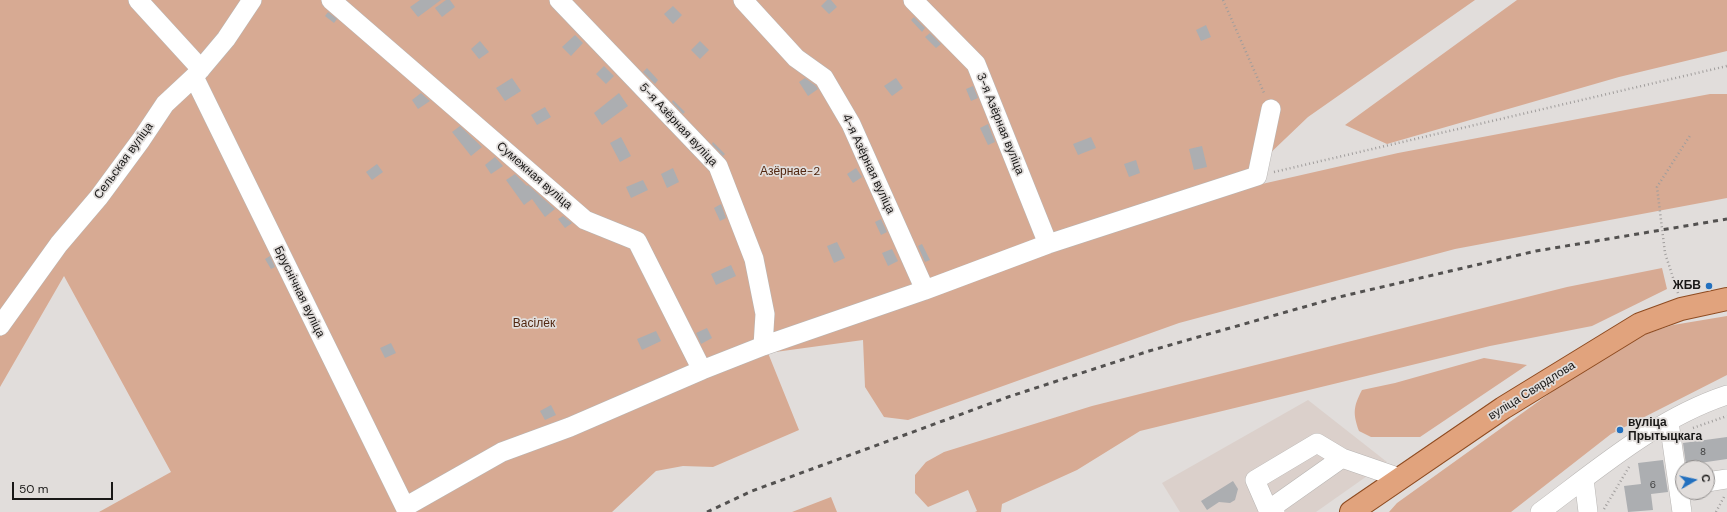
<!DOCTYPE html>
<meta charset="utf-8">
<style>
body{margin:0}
#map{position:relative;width:1727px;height:512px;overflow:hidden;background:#e1dddb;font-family:"DM Sans",sans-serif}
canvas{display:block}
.north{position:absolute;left:1675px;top:460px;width:40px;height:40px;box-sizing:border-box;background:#e1dddb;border:1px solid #918e8d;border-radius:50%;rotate:81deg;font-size:11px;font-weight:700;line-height:16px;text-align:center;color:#191817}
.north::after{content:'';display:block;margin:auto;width:14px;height:18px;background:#2270bf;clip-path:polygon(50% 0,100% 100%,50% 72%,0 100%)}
.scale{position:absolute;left:12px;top:482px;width:101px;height:18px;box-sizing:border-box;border:2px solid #191817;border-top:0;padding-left:5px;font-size:12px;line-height:14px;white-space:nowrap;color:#191817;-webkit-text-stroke:3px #e1dddb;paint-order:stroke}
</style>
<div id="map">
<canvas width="1727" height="512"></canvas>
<div class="north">С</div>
<div class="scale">50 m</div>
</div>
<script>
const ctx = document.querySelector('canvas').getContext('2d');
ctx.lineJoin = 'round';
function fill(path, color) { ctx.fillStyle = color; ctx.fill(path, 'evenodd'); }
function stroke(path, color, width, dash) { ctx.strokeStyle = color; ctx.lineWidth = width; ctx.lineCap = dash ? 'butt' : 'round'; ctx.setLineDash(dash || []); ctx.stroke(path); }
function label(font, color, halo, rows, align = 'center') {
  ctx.font = font + ' "DM Sans",sans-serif'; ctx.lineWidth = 3.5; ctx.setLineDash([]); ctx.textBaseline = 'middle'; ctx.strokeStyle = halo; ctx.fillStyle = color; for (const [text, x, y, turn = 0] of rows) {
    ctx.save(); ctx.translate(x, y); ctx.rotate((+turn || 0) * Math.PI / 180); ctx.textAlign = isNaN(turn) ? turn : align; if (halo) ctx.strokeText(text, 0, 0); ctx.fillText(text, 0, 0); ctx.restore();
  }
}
const built = new Path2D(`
 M1308,400L1387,462L1316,512H1180L1162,483Z`);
const green = new Path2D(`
 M0,0H1475L1308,117L1263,160L1262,184L1398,153L1710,94H1727V198L1455,249L1179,323L908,420L884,417L865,387L863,340L768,353L799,430L713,467L683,466L656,471L612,512H99L171,472L64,276L0,387Z
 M1517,0H1727V51L1619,77L1387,144L1345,125Z
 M1662,268L1667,289L1592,326L1490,346L1140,431L1077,470L1002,504L1001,512H975L977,511L968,490L928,507L915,493V475L926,462L944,452L1092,406L1567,287Z
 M1727,316V375L1611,434L1511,512H1389L1397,503L1592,363L1640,336L1673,325Z
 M1484,358L1527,365L1420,437H1371L1359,431C1353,414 1353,407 1362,390L1395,383Z
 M831,497L837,512H792Z`);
const building = new Path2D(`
 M420,0H441L418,17L410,7Z
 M446,0H450L455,7L442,17L435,8Z
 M827,0H831L837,7L829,14L821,6Z
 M673,6L682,15L673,24L664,14Z
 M328,12L337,19L334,23L325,16Z
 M914,17L925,28L922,32L911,20Z
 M1206,25L1211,37L1201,41L1196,30Z
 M930,33L941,44L936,48L925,37Z
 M575,35L583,43L571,56L562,47Z
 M480,41L489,52L479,59L471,49Z
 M700,41L709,50L700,59L691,50Z
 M604,66L614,76L606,84L596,74Z
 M647,68L658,80L655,84L643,72Z
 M512,78L521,91L505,101L496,88Z
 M805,78L816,86L818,89L808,96L799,82Z
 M896,78L903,88L892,96L884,86Z
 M973,86L978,98L971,101L966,89Z
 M421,93L430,101L418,109L412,100Z
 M619,93L628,106L602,125L594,113Z
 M673,100L685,112L683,114L672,102Z
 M545,107L551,117L537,125L531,115Z
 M988,124L995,142L988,145L980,128Z
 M460,126L482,147L471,156L452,132Z
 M621,137L631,156L620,162L610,143Z
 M1091,137L1096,148L1078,155L1073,144Z
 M713,142L725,154L723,156L712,144Z
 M1202,146L1207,167L1194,170L1189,149Z
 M495,157L503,166L491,174L485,165Z
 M1136,160L1140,173L1129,177L1124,164Z
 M377,164L383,172L372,180L366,172Z
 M673,168L679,182L667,188L661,174Z
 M856,168L862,177L853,183L847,174Z
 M515,174L527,186L528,185L555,209L545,217L532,199L524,205L506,180Z
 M643,180L648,190L631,198L626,187Z
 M721,204L726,218L720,221L714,208Z
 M563,216L572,223L565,228L558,219Z
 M881,219L887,232L881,235L875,222Z
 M837,242L845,258L834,263L827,246Z
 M922,244L930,260L925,262L918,246Z
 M892,249L898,261L888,266L882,253Z
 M270,256L275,267L271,269L265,259Z
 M731,265L736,276L716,285L711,274Z
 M707,328L712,338L701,344L696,333Z
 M656,331L661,341L642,350L637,339Z
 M391,343L396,353L385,358L380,348Z
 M551,405L556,415L545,420L540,411Z
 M1727,437V459L1686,465L1683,443Z
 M1663,460L1668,492L1651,494L1653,510L1628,512L1624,486L1641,484L1638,463Z
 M1233,481L1238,489L1235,500L1230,503L1219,502L1207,510L1201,501Z`);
const path = new Path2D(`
 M1223,0L1265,95
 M1274,172L1727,66
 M1678,293L1665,253L1657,187L1691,134
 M1693,428L1727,416
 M1604,509L1629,467
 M1716,512L1725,495`);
const minor = new Path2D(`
 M138,0L201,69
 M331,0L585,220L637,241L702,370
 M559,0L718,166L754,259L765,314L763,346
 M743,0L796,58L824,78L851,124L925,290
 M913,0L976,64L1048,244
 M194,77L405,507L502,452L570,427L702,370L763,346L925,290L1048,244L1257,176L1271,109
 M0,326L59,244L99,197L141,140L165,104L194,77L226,39L252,0
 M1669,422L1682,512
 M1584,479L1588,512
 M1707,482L1727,479
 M1269,512L1255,480L1317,443L1342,458
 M1275,512L1274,506L1342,458L1400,478
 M1540,512C1598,469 1657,418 1727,395`);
const major = new Path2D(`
 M1351,512L1503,408L1640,324L1681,309L1727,299`);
const rail = new Path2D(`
 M707,512L752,491L1008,397L1149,351L1339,297L1536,251L1727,219`);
const markers = [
 [1709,286,4,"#2270bf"],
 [1620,430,4,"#2270bf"]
];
const numberNames = [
 ["8",1703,452],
 ["6",1653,485]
];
const streetNames = [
 ["3-я Азёрная вуліца",1000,124,68],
 ["5-я Азёрная вуліца",678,125,47],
 ["Сельская вуліца",124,161,-54],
 ["4-я Азёрная вуліца",868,164,65],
 ["Сумежная вуліца",534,176,41],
 ["Бруснічная вуліца",299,292,64],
 ["вуліца Свярдлова",1532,391,-32]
];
const parkNames = [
 ["Азёрнае-2",790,172],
 ["Васілёк",534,324]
];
const poiNames = [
 ["ЖБВ",1701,286],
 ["вуліца",1628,423,"left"],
 ["Прытыцкага",1628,437,"left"]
];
fill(built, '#dbd0cb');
fill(green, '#d7aa93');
fill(building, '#acaeb1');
stroke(minor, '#b8b5b3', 20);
stroke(major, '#8e4b21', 24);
stroke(path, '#a09d9c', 2.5, [1, 3]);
stroke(minor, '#fff', 19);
stroke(major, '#e1a37d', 22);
stroke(rail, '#535150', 3, [5, 5]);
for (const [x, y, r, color] of markers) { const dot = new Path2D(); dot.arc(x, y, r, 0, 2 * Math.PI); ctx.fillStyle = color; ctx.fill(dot); stroke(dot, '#e1dddb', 1.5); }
label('10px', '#3e3e3e', null, numberNames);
label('12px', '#191817', '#e1dddb', streetNames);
label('12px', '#522811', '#e1dddb', parkNames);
label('bold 12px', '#191817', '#e1dddb', poiNames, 'right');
</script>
